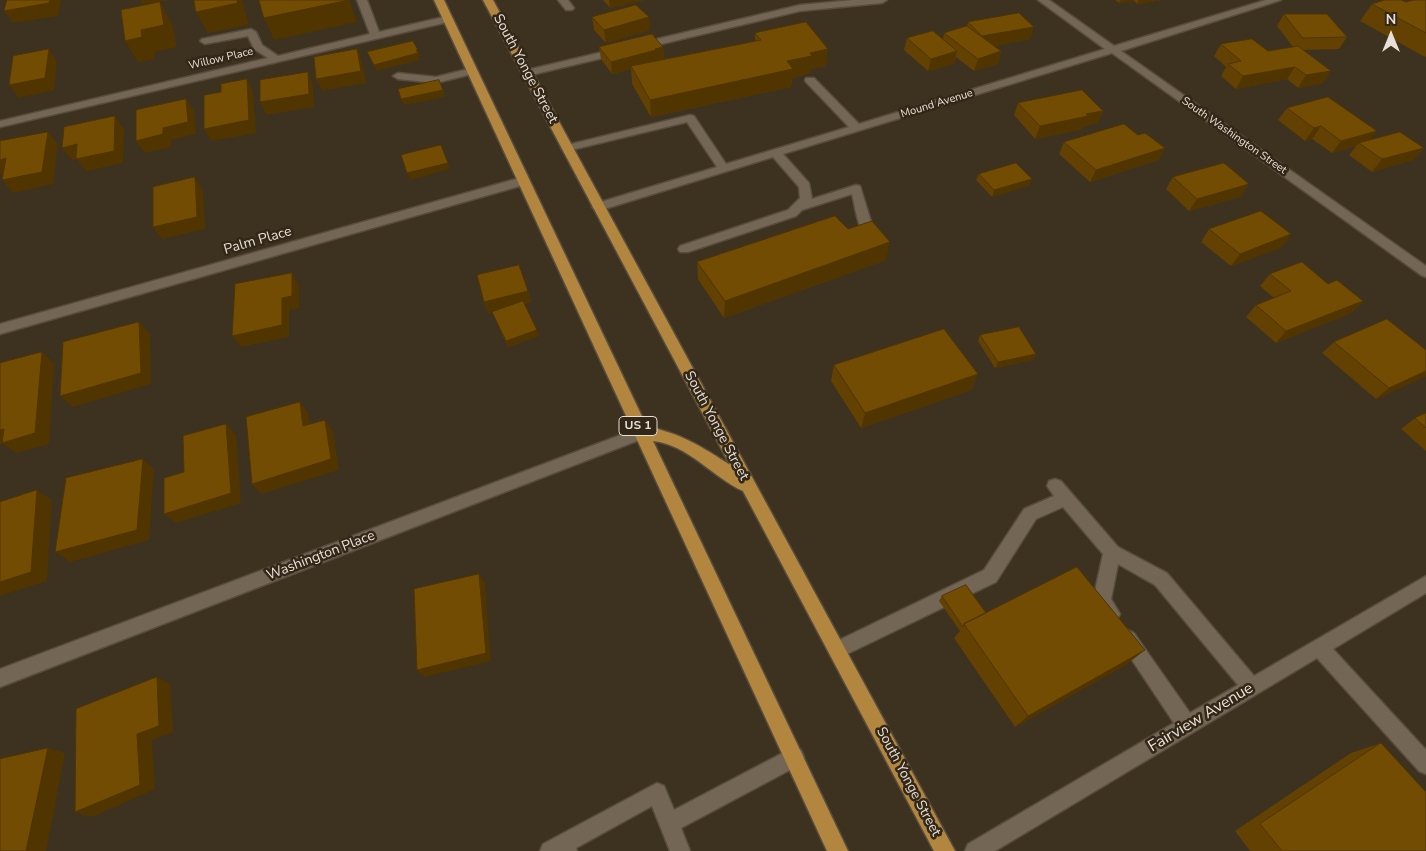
<!DOCTYPE html>
<style>
body{margin:0}
#map{position:relative;width:1426px;height:851px;overflow:hidden;background:#3d3120;font-family:"Nunito Sans",sans-serif}
canvas{display:block}
.north{position:absolute;left:1366px;top:10px;width:50px;height:50px;-webkit-text-stroke:4px #332717;paint-order:stroke;rotate:0deg;font-size:14px;font-weight:700;line-height:20px;text-align:center;color:#e8e0d6}
.north::after{content:'';display:block;margin:auto;width:18px;height:22px;background:#e8e0d6;clip-path:polygon(50% 0,100% 100%,50% 72%,0 100%)}
</style>
<div id="map">
<canvas width="1426" height="851"></canvas>
<div class="north">N</div>
</div>
<script>
const ctx = document.querySelector('canvas').getContext('2d');
ctx.lineJoin = 'round';
function stroke(path, color, width, dash) { ctx.strokeStyle = color; ctx.lineWidth = width; ctx.lineCap = dash ? 'butt' : 'round'; ctx.setLineDash(dash || []); ctx.stroke(path); }
function fill(path, color) { ctx.fillStyle = color; ctx.fill(path, 'evenodd'); }
function label(font, color, halo, rows, align = 'center') {
  ctx.font = font + ' "Nunito Sans",sans-serif'; ctx.lineWidth = 5; ctx.setLineDash([]); ctx.textBaseline = 'middle'; ctx.strokeStyle = halo; ctx.fillStyle = color; for (const [text, x, y, turn = 0] of rows) {
    ctx.save(); ctx.translate(x, y); ctx.rotate((+turn || 0) * Math.PI / 180); ctx.textAlign = isNaN(turn) ? turn : align; if (halo) ctx.strokeText(text, 0, 0); ctx.fillText(text, 0, 0); ctx.restore();
  }
}
const minor = new Path2D(`
 M357,0H367L379,32L448,16L453,19L448,22L0,127V121L268,58L254,49L248,36L205,44L200,41L202,39L251,29L256,32L262,45L278,56L370,34Z
 M558,0H568L574,8L572,10H566Z
 M853,0H887L882,3L800,11L527,76L522,73L527,70L800,5Z
 M1038,0H1049L1114,46L1266,0H1281L1121,51L1426,266V277L1421,275L1112,53L783,154L809,183L812,199L856,185L860,186L873,228L883,240L877,244C858,239 856,210 852,194L802,210L796,216L688,252H680L678,249L680,246L788,210L800,198L799,187L773,157L598,211L592,207L594,204L717,167L687,122L567,151L561,148L563,146L690,115L694,116L726,164L849,127L806,82L805,80L806,78H814L859,124L1105,49Z
 M472,68L477,71L476,73L436,83L398,79L393,76L398,73L436,77Z
 M523,177L529,181L527,184L0,334V324Z
 M642,427L647,429L650,433L647,437L0,687V669Z
 M1055,479L1061,481L1118,547L1167,573L1254,676L1426,576V593L1333,649L1426,750V774L1419,771L1317,658L995,851H965L968,844L1174,723L1122,645L1119,639L1122,633L1128,630L1134,633L1190,713L1238,685L1155,585L1118,564L1111,599L1120,614L1117,620L1111,622L1105,620L1093,600L1103,554L1063,507L1036,519L996,582L843,656L837,659L831,656L828,650L831,644L984,570L1024,509L1054,496L1047,486L1049,481Z
 M794,747L801,750L804,757L801,764L681,828L690,851H670L652,806L576,848L577,851H540L543,844L657,783L664,786L674,810Z`);
const major = new Path2D(`
 M434,0H444L647,427C679,432 704,448 730,465L483,0H493L955,851H934L743,491C712,477 689,445 653,441L848,851H827Z`);
const wall = new Path2D(`
 M603,0H644L610,8Z
 M1115,0H1162L1137,4L1134,1L1119,3Z
 M1426,0V56L1425,57L1360,21L1372,4L1406,2Z
 M1284,14L1347,37L1339,49L1303,50L1323,83L1298,88L1287,79L1236,89L1221,76L1226,67L1214,56L1221,44L1268,51L1293,47L1277,26Z
 M592,17H649L650,30L606,43L594,30Z
 M968,22L1030,39L994,46L1001,51L998,64L974,71L956,57L954,64L928,71L904,50L907,38L943,39L944,33L967,26Z
 M755,33L826,66L811,69L810,73L792,78L791,87L651,117L632,84L631,69L612,74L601,59L599,47H663L664,59L755,41Z
 M1018,103L1103,111L1098,123L1084,126L1083,129L1035,139L1014,115Z
 M1287,108L1370,140L1424,148L1413,160L1372,172L1349,155L1356,146L1332,153L1312,139L1305,141L1278,120Z
 M1138,135L1165,148L1158,160L1090,182L1059,154L1064,142Z
 M979,174L1030,185L992,197L976,180Z
 M1173,177L1249,184L1240,197L1189,211L1166,189Z
 M848,229L886,260L724,318L698,279L697,262Z
 M1209,229L1291,234L1282,247L1231,266L1201,242Z
 M1270,274L1328,284L1363,301L1351,313L1276,343L1246,317L1256,305L1274,298L1260,286Z
 M528,291L531,302L524,304L539,336L508,347L492,312L488,313L484,302Z
 M980,335L1036,354L1033,360L995,368L978,341Z
 M1334,342L1426,350V376L1376,399L1322,353Z
 M834,365L978,374L971,390L861,428L831,381Z
 M1426,413V451L1401,429L1415,418Z
 M942,596L986,613L1127,664L1015,727L954,638L960,631L939,601Z
 M1381,743L1426,851H1250L1235,831L1351,753Z`);
const shadedWall = new Path2D(`
 M50,0H61L58,16L13,23L4,11Z
 M140,0H172L142,4Z
 M237,0H242L249,25L208,33L196,12Z
 M349,0L357,22L274,40L264,18Z
 M609,0H644L610,8Z
 M1121,0H1134V1L1119,3Z
 M1139,0H1162L1137,4Z
 M160,2L172,24L177,47L154,52L155,59L138,62L125,41L141,30Z
 M649,17L650,30L606,43L604,30Z
 M1034,27L1030,39L979,49L982,36Z
 M663,47L664,59L631,66V69L612,74L611,62Z
 M49,49L57,62L54,90L19,98L9,85Z
 M357,49L362,62L366,83L322,91L316,79Z
 M828,49L826,66L811,69L810,73L792,78L791,87L651,117L650,100L810,53Z
 M418,50L420,56H418L420,60L376,71L374,65Z
 M957,51L954,64L928,71L931,59Z
 M1001,51L998,64L974,71L978,59Z
 M1295,67L1287,79L1236,89L1243,76Z
 M1331,71L1323,83L1298,88L1306,75Z
 M308,72L313,84L314,107L266,115L260,102Z
 M247,79L253,92L256,133L211,141L204,129Z
 M443,90L445,97L404,105L401,99Z
 M186,99L194,111L196,134L171,140V147L145,153L136,141L163,128Z
 M1103,111L1098,123L1084,126L1083,129L1035,139L1040,126Z
 M115,116L124,129L123,163L86,171L77,159L72,160L62,148Z
 M1321,126L1312,139L1305,141L1314,128Z
 M1377,131L1367,144L1359,143L1356,146L1332,153L1341,141Z
 M48,132L58,144L53,184L13,193L2,180Z
 M1165,148L1158,160L1090,182L1096,170Z
 M1424,148L1413,160L1372,172L1382,159Z
 M6,158L17,171L1,174L0,173V160Z
 M448,163L450,169L410,180L407,173Z
 M195,177L203,190L205,229L162,239L153,227Z
 M1032,179L1030,185L992,197L994,190Z
 M1249,184L1240,197L1189,211L1197,199Z
 M1291,234L1282,247L1231,266L1240,254Z
 M890,242L886,260L724,318L725,301Z
 M292,273L299,285V308L289,310V337L241,347L232,336L282,298Z
 M528,291L531,302L488,313L484,302Z
 M1363,301L1351,313L1276,343L1286,331Z
 M139,322L150,334L151,384L73,407L60,396Z
 M537,330L539,336L508,347L506,341Z
 M42,352L54,363L49,444L16,453L3,444L0,445V430Z
 M1036,354L1033,360L995,368L998,362Z
 M1426,371V376L1376,399L1389,388Z
 M978,374L971,390L861,428L865,413Z
 M300,402L308,413L311,437L303,426Z
 M325,420L333,431L339,470L261,494L252,484Z
 M226,424L236,435L241,503L176,523L164,514Z
 M143,459L154,470L149,540L70,562L55,552Z
 M37,490L52,500L47,581L0,596V582Z
 M479,574L485,583L491,661L424,677L417,670Z
 M1145,650L1127,664L1015,727L1028,716Z
 M157,677L170,684L173,732L152,740L155,789L92,817L75,812L137,734Z
 M48,748L65,753L46,851H26Z`);
const building = new Path2D(`
 M7,0H50L49,3L4,11Z
 M194,0H237L238,3L196,12Z
 M259,0H349L264,18Z
 M1385,0H1401L1406,2L1414,0H1426V33L1372,4Z
 M160,2L164,25L141,30L142,37L125,41L121,10Z
 M636,5L649,17L604,30L592,17Z
 M1019,13L1034,27L982,36L968,22Z
 M1284,14H1327L1347,37L1303,38Z
 M806,22L828,49L810,53L812,56L787,61L793,69L650,100L631,66L761,40L755,33Z
 M967,26L1001,51L978,59L944,33Z
 M933,31L957,51L931,59L907,38Z
 M652,34L663,47L655,49L656,50L611,62L599,47Z
 M1252,39L1268,51L1298,46L1331,71L1306,75L1295,67L1243,76L1228,64L1241,61L1221,44Z
 M413,41L418,50H416L418,53L374,65L367,52Z
 M49,49L45,78L9,85L13,56Z
 M357,49L361,71L316,79L314,57Z
 M308,72L309,94L260,102V80Z
 M247,79L249,120L204,129V95L221,92V84Z
 M439,80L443,90L401,99L398,89Z
 M1082,90L1103,111L1086,114L1088,116L1040,126L1018,103Z
 M1328,97L1377,131L1341,141L1321,126L1314,128L1287,108Z
 M186,99L188,122L163,128V134L136,141V110Z
 M115,116L114,151L76,159L77,144L62,148L64,127Z
 M1124,124L1138,135L1145,133L1165,148L1096,170L1064,142Z
 M48,132L42,172L2,180L6,158L0,160V141Z
 M1400,132L1424,148L1382,159L1359,143Z
 M441,145L448,163L407,173L401,155Z
 M1016,163L1032,179L994,190L979,174Z
 M1224,163L1249,184L1197,199L1173,177Z
 M195,177L197,217L153,227V187Z
 M1261,211L1291,234L1240,254L1209,229Z
 M835,216L848,229L872,221L890,242L725,301L697,262Z
 M1302,262L1328,284L1337,280L1363,301L1286,331L1256,305L1291,291L1270,274Z
 M519,265L528,291L484,302L477,275Z
 M292,273V296L282,298V325L232,336L235,284Z
 M523,301L537,330L506,341L492,312Z
 M1387,319L1426,350V371L1389,388L1334,342Z
 M139,322L141,373L60,396L63,342Z
 M1019,327L1036,354L998,362L980,335Z
 M944,329L978,374L865,413L834,365Z
 M42,352L35,433L2,443L4,429L0,430V363Z
 M300,402L303,426L325,420L331,459L252,484L246,417Z
 M1426,413V428L1415,418Z
 M226,424L231,493L164,514V478L184,472L183,436Z
 M143,459L137,530L55,552L66,478Z
 M37,490L31,572L0,582V502Z
 M1077,567L1145,650L1028,716L964,624Z
 M479,574L486,653L417,670L414,589Z
 M966,585L986,613L964,624L963,627L942,596Z
 M157,677L159,726L137,734L140,785L75,812L76,709Z
 M1381,743L1426,792V851H1282L1260,824Z
 M48,748L26,851H0V759Z`);
const farStreetnames = [
 ["Willow Place",221,59,-13],
 ["Mound Avenue",937,104,-17],
 ["South Washington Street",1234,136,35]
];
const shields = [
 [638,426,38]
];
const shieldNames = [
 ["US 1",638,426]
];
const streetNames = [
 ["South Yonge Street",525,69,62],
 ["Palm Place",258,241,-16],
 ["South Yonge Street",716,426,62],
 ["Washington Place",321,556,-21],
 ["South Yonge Street",908,782,62]
];
const nearStreetnames = [
 ["Fairview Avenue",1201,718,-31]
];
stroke(minor, '#574d3e', 3);
stroke(major, '#574d3e', 3);
fill(minor, '#746654');
fill(major, '#b2863e');
fill(wall, '#624102');
fill(shadedWall, '#503501');
fill(building, '#724c02');
stroke(building, '#503501', 1);
label('11px', '#e8e0d6', '#332717', farStreetnames);
for (const [x, y, w] of shields) { const box = new Path2D(); box.roundRect(x - w / 2, y - 9.5, w, 19, 4); ctx.fillStyle = '#332717'; ctx.fill(box); stroke(box, '#e8e0d6', 1); }
label('bold 12px', '#e8e0d6', null, shieldNames);
label('14px', '#e8e0d6', '#332717', streetNames);
label('16px', '#e8e0d6', '#332717', nearStreetnames);
</script>
